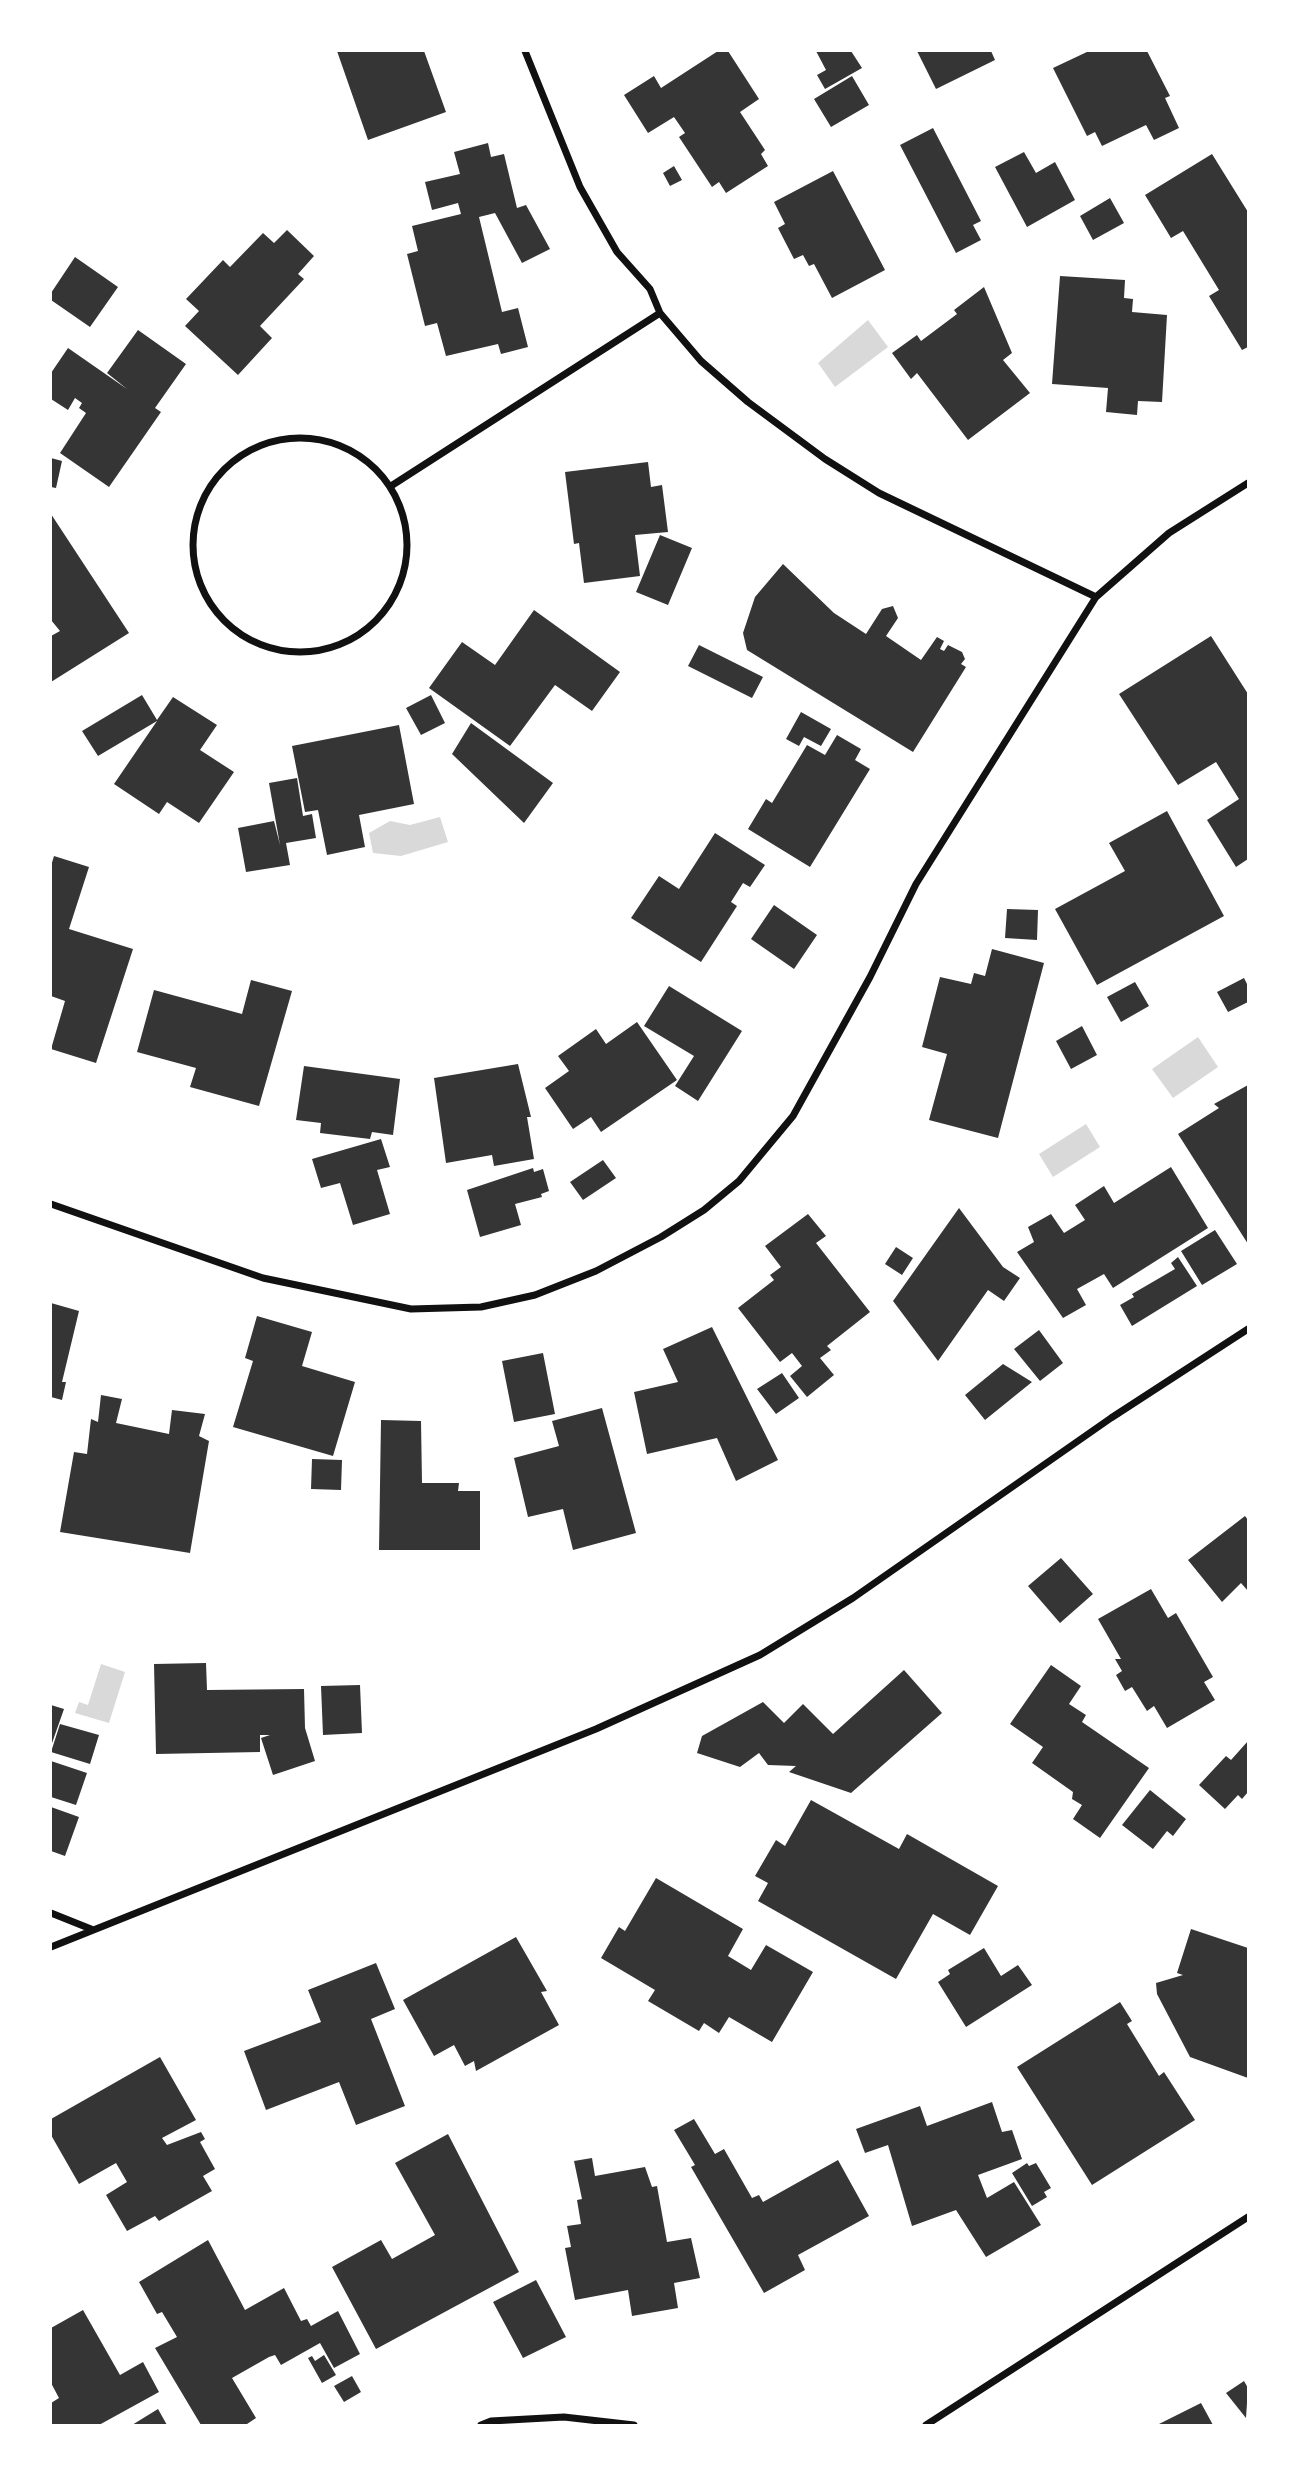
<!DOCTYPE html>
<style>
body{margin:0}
#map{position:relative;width:1299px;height:2476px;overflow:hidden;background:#fff;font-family:Quicksand,sans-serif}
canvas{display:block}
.frame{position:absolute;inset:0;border:52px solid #fff;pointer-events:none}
</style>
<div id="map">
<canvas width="1299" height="2476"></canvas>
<div class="frame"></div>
</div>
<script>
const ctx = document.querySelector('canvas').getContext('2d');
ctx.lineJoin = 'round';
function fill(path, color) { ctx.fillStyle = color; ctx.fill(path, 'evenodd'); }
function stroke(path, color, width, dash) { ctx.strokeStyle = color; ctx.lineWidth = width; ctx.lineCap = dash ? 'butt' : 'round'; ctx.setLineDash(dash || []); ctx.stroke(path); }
const water = new Path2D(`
 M868,320L888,347L835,387L818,363Z
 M440,817L448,842L401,856L373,853L369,833L390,821L410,825Z
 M1198,1037L1218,1067L1173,1098L1152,1069Z
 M1086,1124L1100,1147L1053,1177L1039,1154Z
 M101,1664L125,1672L109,1723L75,1713L79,1702L88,1705Z`);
const building = new Path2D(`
 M337,51H424L446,112L368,140Z
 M718,51H728L759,99L740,112L765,150L761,154L768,166L726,193L719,182L712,187L679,137L685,133L674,117L648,133L624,95L654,76L661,88Z
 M816,51H851L862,68L825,89L817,75L826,70Z
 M917,51H991L995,60L936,89Z
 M1089,51H1147L1170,96L1165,98L1179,128L1154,140L1146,125L1102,146L1095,132L1087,136L1053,68Z
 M852,76L869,105L831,127L814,99Z
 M933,128L981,221L973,225L981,240L956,253L900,145Z
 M488,143L491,157L504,154L517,208L526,205L550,249L522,263L495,213L479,217L502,312L518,308L528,347L501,354L498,344L446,356L437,323L425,326L407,254L418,251L412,226L461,214L458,203L432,210L425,182L460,174L454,152Z
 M1024,152L1036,173L1055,162L1075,200L1027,227L995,167Z
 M1212,154L1248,212V347L1242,350L1209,296L1219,290L1183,231L1171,238L1145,195Z
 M674,166L682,180L670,186L663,173Z
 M833,171L885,270L832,298L814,264L809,266L803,255L794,259L778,228L785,224L774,202Z
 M1110,198L1124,223L1093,240L1080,216Z
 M287,230L314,256L298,274L304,279L260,326L272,338L238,375L185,326L199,311L186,299L223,260L230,267L263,233L274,243Z
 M75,257L118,287L90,327L51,300V293Z
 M1060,276L1125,280L1124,298L1133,299L1132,312L1167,315L1162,402L1138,401L1137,415L1106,412L1108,388L1052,384Z
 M984,287L1012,353L1003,360L1030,393L968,440L917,373L911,379L892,353L917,335L921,341L957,314L954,310Z
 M138,330L186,364L155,408L161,412L109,487L60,453L86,413L79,408L82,403L75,398L68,410L51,399V373L68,348L127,389L107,373Z
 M51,458L62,461L56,488L51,487Z
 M648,462L651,487L662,485L668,532L635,535L640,576L584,583L579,543L574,544L565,472Z
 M51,514L129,633L51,682V636L60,631L51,620Z
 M660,535L692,548L668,605L636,592Z
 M783,564L834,613L866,634L882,609L893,606L898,618L886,636L921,660L937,637L944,641L940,649L944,651L948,645L962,652L965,659L961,664L966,667L913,752L747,650L743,633L755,597Z
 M534,610L620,672L592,711L555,685L510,746L429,688L462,642L495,665Z
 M1211,636L1248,694V859L1236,867L1207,820L1239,799L1216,762L1178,785L1119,694Z
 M699,645L763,677L752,698L688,666Z
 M142,695L157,720L173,697L217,725L200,750L234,772L199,823L167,802L159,814L114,784L157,721L98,756L82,731Z
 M431,695L445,723L421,735L406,708Z
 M801,712L831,729L821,746L804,737L799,746L786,739Z
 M471,723L553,783L524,823L452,754Z
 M399,725L414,804L359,815L365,847L327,855L318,810L305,812L292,746Z
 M837,735L861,749L855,760L870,769L810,867L748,829L766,799L772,803L807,745L825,755Z
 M297,778L303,816L312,814L316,838L286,843L290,865L246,872L238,828L274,821L280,845L269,783Z
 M1167,811L1224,916L1097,985L1055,909L1125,871L1109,843Z
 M715,833L765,865L750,887L743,883L731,902L737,906L701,962L631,918L659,876L679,889Z
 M54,856L89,867L69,929L133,949L96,1063L51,1049L65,1001L51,996V866Z
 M774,905L817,935L794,969L751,939Z
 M1007,909L1038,910L1037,940L1005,938Z
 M992,949L1044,963L998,1138L929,1120L947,1054L922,1047L940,977L971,984L974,973L985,976Z
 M1244,978L1248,986V1002L1228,1012L1217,992Z
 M251,980L292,991L259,1106L190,1087L196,1068L137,1052L154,990L242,1014Z
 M1135,982L1149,1006L1121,1022L1107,997Z
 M669,986L742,1031L698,1101L675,1086L694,1056L644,1026Z
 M637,1022L677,1080L601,1132L591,1117L573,1129L545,1088L569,1071L558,1056L596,1029L606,1044Z
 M1082,1026L1097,1055L1071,1069L1056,1041Z
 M518,1064L531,1117H527L534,1159L494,1166L492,1155L446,1163L434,1078Z
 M304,1066L400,1079L393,1135L372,1132L370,1139L320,1133L321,1123L296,1120Z
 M1248,1085V1244L1178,1134L1219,1108L1214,1104Z
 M381,1139L390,1167L377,1170L390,1214L353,1225L340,1183L321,1188L312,1159Z
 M603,1160L616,1178L583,1200L570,1182Z
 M1171,1167L1208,1228L1113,1288L1104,1274L1077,1289L1086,1305L1063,1318L1017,1252L1034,1242L1028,1227L1051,1214L1064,1233L1085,1220L1075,1205L1104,1186L1114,1203Z
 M533,1168L534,1172L543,1169L549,1191L541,1194L542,1197L515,1204L521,1225L480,1237L467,1190Z
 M959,1208L1003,1267L1020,1278L1004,1301L988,1290L938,1361L893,1301Z
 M808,1214L826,1236L816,1243L870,1312L827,1346L831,1350L820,1358L834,1375L807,1397L790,1376L802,1366L792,1353L780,1362L738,1308L774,1280L770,1275L781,1267L765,1246Z
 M1215,1230L1237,1264L1202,1285L1181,1251Z
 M896,1247L913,1258L902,1275L885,1264Z
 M1178,1257L1197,1286L1132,1326L1120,1305L1134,1297L1132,1294L1175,1269L1171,1263Z
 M51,1303L79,1311L62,1382H66L62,1400L51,1397Z
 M257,1316L312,1332L302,1366L355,1382L333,1456L233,1427L253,1361L245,1358Z
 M712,1327L778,1460L736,1481L717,1438L647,1454L634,1392L678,1382L663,1349Z
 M1039,1330L1063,1363L1040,1381L1014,1349Z
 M543,1353L555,1414L514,1422L502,1361Z
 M1003,1364L1032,1382L985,1420L965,1395Z
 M782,1373L799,1398L776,1414L757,1389Z
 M101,1395L122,1399L116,1423L169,1434L172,1410L205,1414L199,1436L209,1441L190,1553L60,1532L74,1452L87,1454L91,1419L98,1422Z
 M602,1408L636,1533L573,1550L563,1509L528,1517L514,1458L559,1446L552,1421Z
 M381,1420L421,1421L422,1483H459L458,1491H480V1550H379Z
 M312,1459L342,1460L341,1490L311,1489Z
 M1245,1516L1248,1520V1591L1241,1583L1222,1602L1188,1560Z
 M1061,1558L1093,1594L1060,1623L1028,1586Z
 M1151,1589L1168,1618L1176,1613L1213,1677L1204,1682L1215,1700L1167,1728L1154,1706L1147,1711L1132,1687L1125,1691L1116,1675L1122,1671L1115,1659H1121L1098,1619Z
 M206,1663L207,1690L304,1689L305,1728L315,1761L273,1775L261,1738L270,1735H260V1752L156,1754L154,1664Z
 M1051,1665L1081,1686L1069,1704L1086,1715L1082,1722L1149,1768L1100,1838L1073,1819L1082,1805L1072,1799L1073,1792L1032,1763L1043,1747L1010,1724Z
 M904,1670L942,1713L851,1793L789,1772L796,1766L768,1765L759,1753L740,1767L697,1753L702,1736L763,1702L784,1723L803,1704L833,1734Z
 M360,1685L362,1733L323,1735L321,1686Z
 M51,1705L64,1709L51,1746Z
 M60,1724L99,1735L90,1764L51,1752Z
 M1248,1741V1792L1242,1799L1238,1795L1225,1809L1199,1785L1226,1756L1231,1760Z
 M51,1761L87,1773L76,1805L51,1797Z
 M1150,1790L1186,1819L1173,1836L1167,1831L1153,1849L1122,1825Z
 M811,1800L899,1849L907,1834L998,1886L970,1935L933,1914L896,1979L758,1901L768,1883L755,1876L776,1840L785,1846Z
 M51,1807L79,1817L65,1856L51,1851Z
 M656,1878L743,1929L728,1956L751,1970L766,1945L813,1972L772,2042L729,2017L719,2033L704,2023L699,2031L648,2001L655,1990L601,1958L619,1927L625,1931Z
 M1191,1929L1248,1948V2078L1190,2057L1157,1994L1156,1983L1183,1975L1177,1973Z
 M516,1937L547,1991L541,1992L559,2025L476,2071L474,2061L465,2066L454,2045L434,2056L403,2000Z
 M984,1948L1001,1976L1018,1965L1032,1985L966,2027L938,1982L950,1974L948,1970Z
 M376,1963L395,2009L371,2019L405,2106L356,2125L339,2082L266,2110L244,2051L321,2022L308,1990Z
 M1120,2002L1132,2021L1127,2024L1159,2076L1164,2072L1195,2120L1092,2185L1017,2067Z
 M160,2057L196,2120L162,2138L167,2145L201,2132L205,2139L200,2142L215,2169L203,2176L212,2191L159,2221L155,2216L127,2231L106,2195L127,2182L116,2163L79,2184L51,2135V2119Z
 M992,2102L1002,2132L1012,2130L1022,2159L978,2175L987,2198L1014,2182L1041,2225L986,2257L956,2210L912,2226L888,2145L865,2153L856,2129L920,2106L927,2126Z
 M694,2119L715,2154L724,2149L752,2198L759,2195L763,2202L838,2160L869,2216L798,2255L805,2270L764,2293L691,2167L695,2165L674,2130Z
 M448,2134L519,2272L376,2349L332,2267L381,2240L392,2259L435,2235L395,2163Z
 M592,2158L595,2176L645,2167L652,2187L657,2186L667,2242L691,2238L700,2278L674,2283L678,2308L632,2316L628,2290L575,2300L565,2248L571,2247L567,2226L581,2224L577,2200L582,2199L574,2161Z
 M1027,2163L1029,2166L1036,2163L1051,2188L1044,2192L1047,2197L1032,2206L1012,2173Z
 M208,2240L245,2310L284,2288L301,2321L307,2319L311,2326L338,2311L360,2354L334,2368L320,2343L281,2365L275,2355L269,2357L232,2378L256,2418L247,2424L249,2425H201L155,2348L177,2337L162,2312L157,2314L139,2282Z
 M536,2280L566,2337L523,2358L493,2302Z
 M83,2310L120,2375L143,2362L159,2392L99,2425H51V2403L59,2398L51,2383V2328Z
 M324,2355L336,2375L322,2383L308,2358L312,2356L315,2361Z
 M352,2376L361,2392L344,2402L334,2386Z
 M1244,2381L1248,2388L1246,2418L1226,2393Z
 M1201,2403L1213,2425H1157Z
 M158,2409L167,2425H132Z`);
const minor = new Path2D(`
 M525,51L580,187L617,252L650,289L660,313L701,361L748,402L825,459L879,493L1096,597
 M193 545a107 107 0 1 1 214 0a107 107 0 1 1-214 0Z
 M391,486L660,313
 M51,1204L263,1278L411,1309L481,1307L535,1295L596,1271L661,1237L704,1210L739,1181L793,1116L870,977L916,884L1096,597L1169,533L1248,483
 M51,1913L91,1929
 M51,1947L596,1729L760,1655L853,1598L1111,1418L1248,1329
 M481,2425L491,2421L564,2417L634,2425
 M926,2425L1248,2217`);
fill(water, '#d9d9d9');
fill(building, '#353535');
stroke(minor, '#111', 7);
</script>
